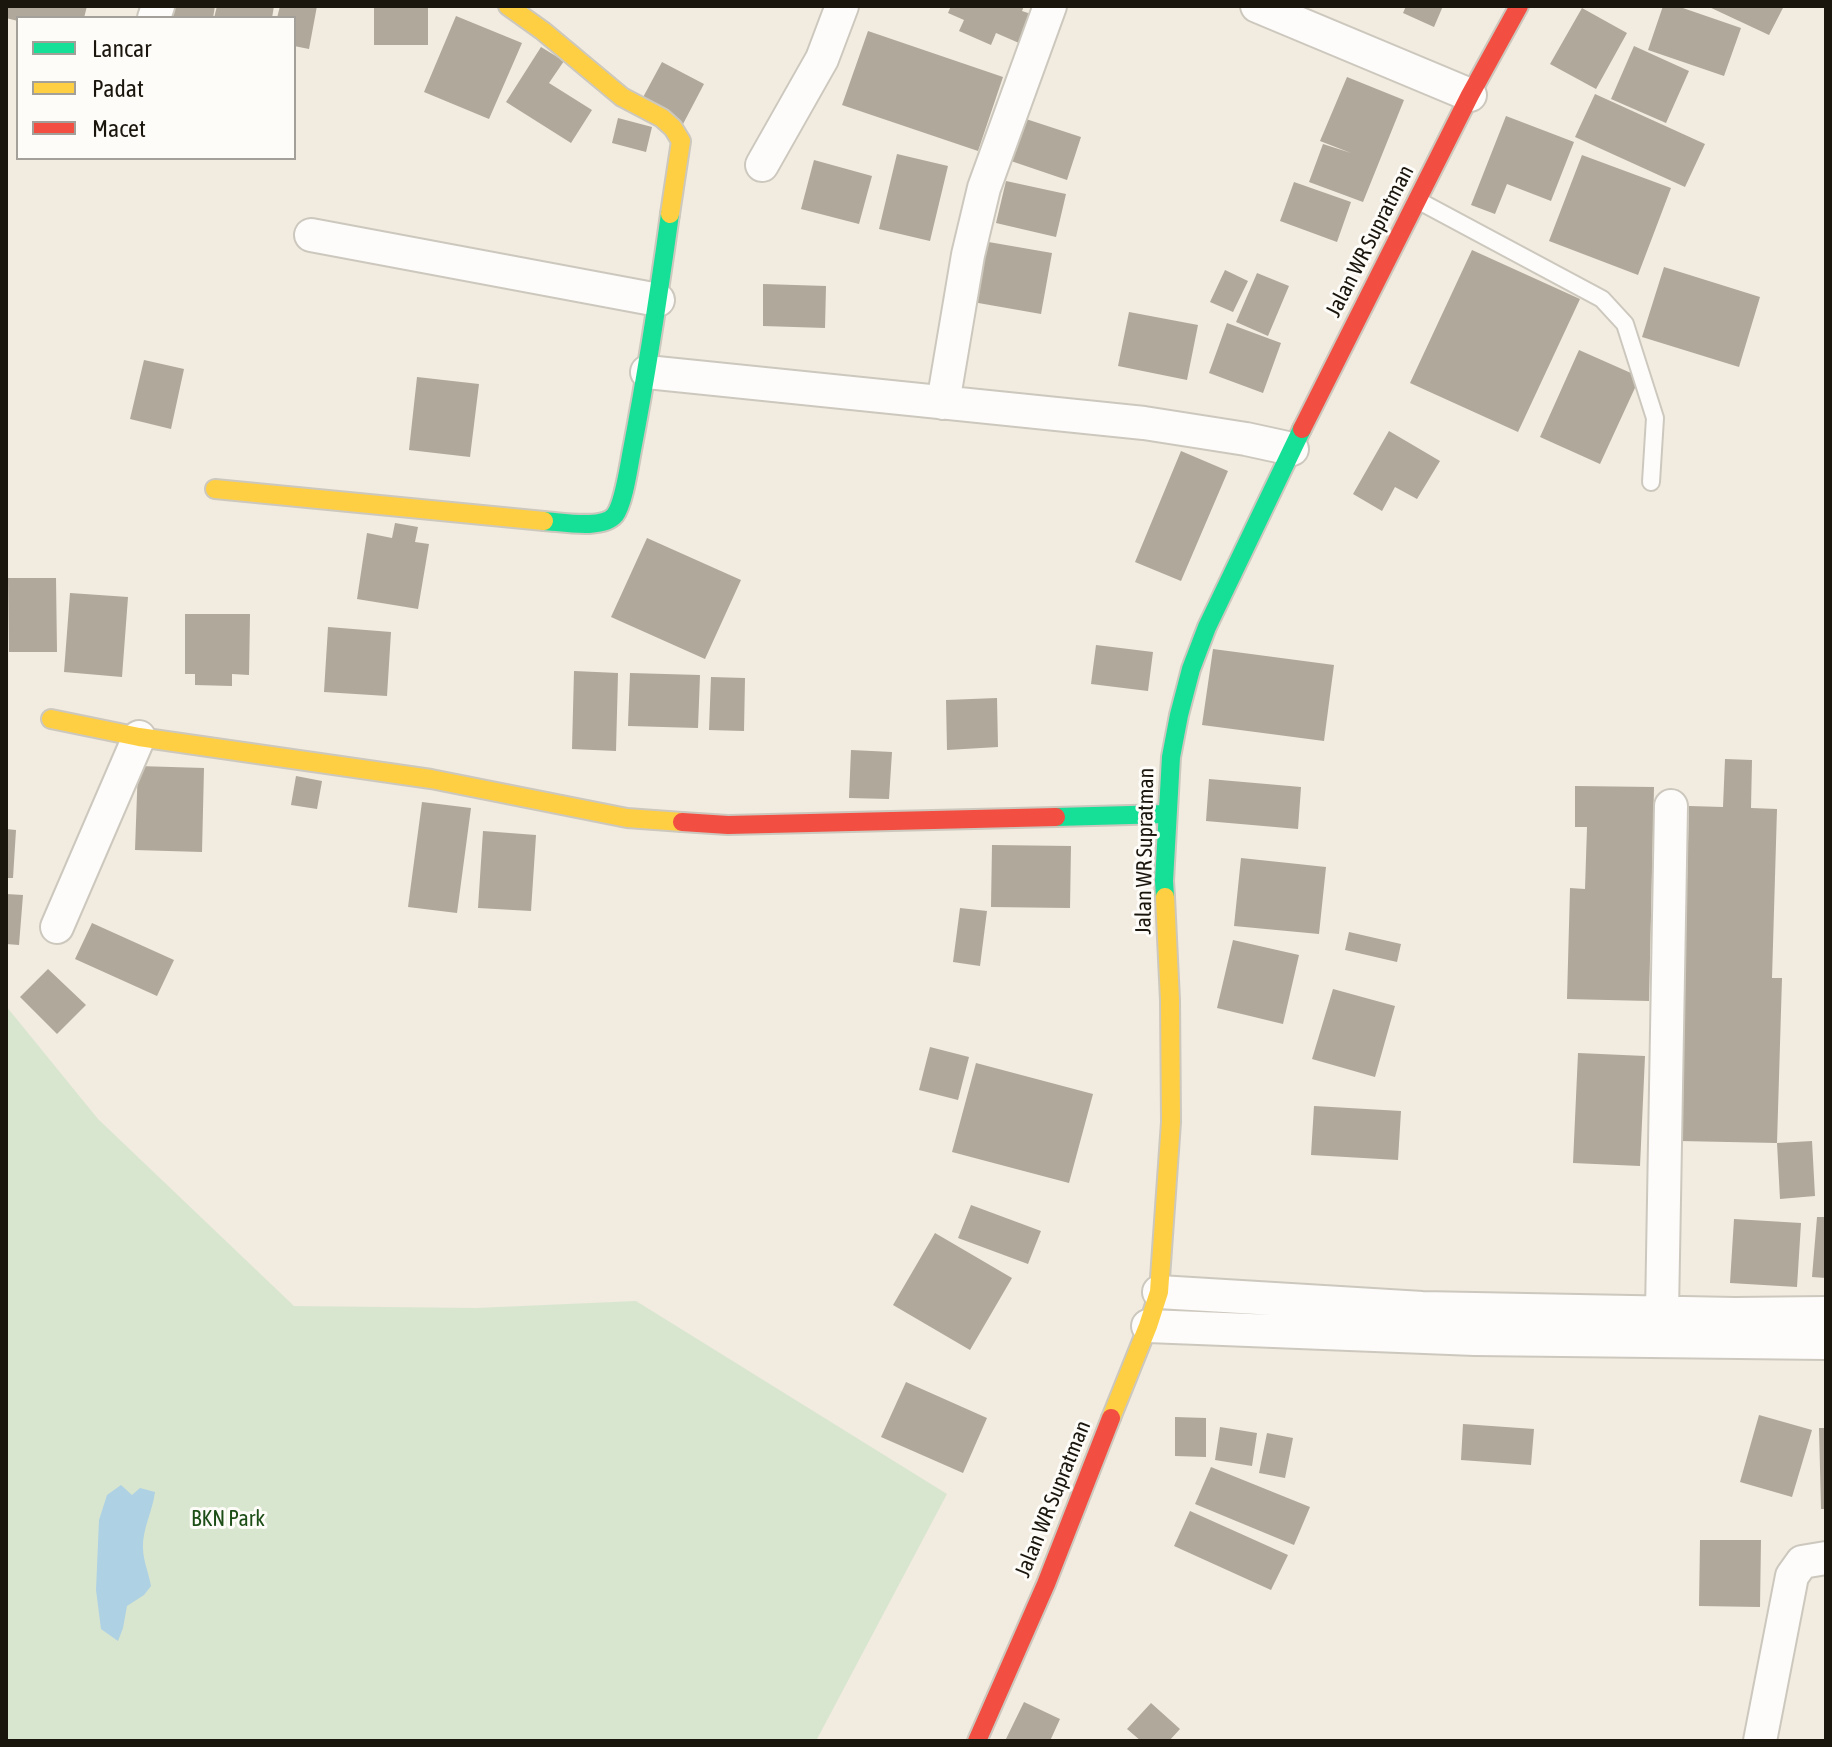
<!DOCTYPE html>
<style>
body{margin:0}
#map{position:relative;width:1832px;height:1747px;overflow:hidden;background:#f1ebe0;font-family:"Asap Condensed",sans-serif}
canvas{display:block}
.frame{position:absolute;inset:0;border:8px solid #1a160e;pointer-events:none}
.legend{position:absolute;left:16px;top:16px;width:280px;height:144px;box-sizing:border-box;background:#fefcf8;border:2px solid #a3a09a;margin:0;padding:10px 14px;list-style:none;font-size:24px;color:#1a160e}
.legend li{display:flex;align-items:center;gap:16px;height:40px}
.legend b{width:40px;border:2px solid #a3a09a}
</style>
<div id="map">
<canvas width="1832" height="1747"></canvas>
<div class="frame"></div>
<ul class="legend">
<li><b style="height:10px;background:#16e098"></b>Lancar</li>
<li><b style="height:10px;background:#ffcf43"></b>Padat</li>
<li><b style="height:10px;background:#f24e42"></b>Macet</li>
</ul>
</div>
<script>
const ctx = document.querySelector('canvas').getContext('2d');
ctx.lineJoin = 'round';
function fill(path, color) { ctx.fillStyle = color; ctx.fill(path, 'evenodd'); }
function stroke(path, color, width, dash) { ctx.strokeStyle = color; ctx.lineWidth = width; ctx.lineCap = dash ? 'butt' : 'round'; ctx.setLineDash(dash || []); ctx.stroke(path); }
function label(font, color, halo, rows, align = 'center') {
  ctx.font = font + ' "Asap Condensed",sans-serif'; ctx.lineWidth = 6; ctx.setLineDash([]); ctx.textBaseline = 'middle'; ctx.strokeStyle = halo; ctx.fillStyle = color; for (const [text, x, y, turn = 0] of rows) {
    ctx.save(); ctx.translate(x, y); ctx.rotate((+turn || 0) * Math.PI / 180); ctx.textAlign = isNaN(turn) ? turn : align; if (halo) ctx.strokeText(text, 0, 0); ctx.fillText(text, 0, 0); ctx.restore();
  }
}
const green = new Path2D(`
 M6,1006L98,1119L294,1306L476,1308L636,1301L947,1494L816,1741H6Z`);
const water = new Path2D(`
 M121,1485L132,1495L140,1488L155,1492C153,1510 142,1530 143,1548C143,1560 149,1574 151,1586L144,1595L127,1606L123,1628L118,1641L101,1629L96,1590L99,1520L107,1495Z`);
const building = new Path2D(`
 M6,6H87L84,18H18V21L6,18Z
 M162,6H215L213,18H160Z
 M217,6H274L272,18H214Z
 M280,6H317L309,49L294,46V18H277Z
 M374,6H428V45H374Z
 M951,6H1024L1022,11L1031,14L1019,43L996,33L991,45L959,31L964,20L948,13Z
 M1406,6H1443L1434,27L1403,13Z
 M1663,6H1677L1741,28L1724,76L1648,50Z
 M1707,6H1784L1769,35Z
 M1582,8L1627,33L1596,89L1550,64Z
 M456,16L522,43L489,119L424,92Z
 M868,31L1003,77L978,151L842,105Z
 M1634,46L1689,71L1666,123L1611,99Z
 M541,47L564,61L549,83L592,110L571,143L506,102Z
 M662,62L704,84L683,124L641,101Z
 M1347,77L1404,100L1363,202L1309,182L1323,144L1351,153L1320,141Z
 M1595,94L1705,144L1685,187L1575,137Z
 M1506,116L1574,142L1551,201L1507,184L1495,214L1471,205Z
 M618,118L652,127L646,152L612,143Z
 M1026,119L1081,137L1067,180L1011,161Z
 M897,154L948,166L930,241L879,229Z
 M1582,155L1671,188L1638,275L1549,241Z
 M814,160L872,176L859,224L801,209Z
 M1006,181L1066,194L1056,237L996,223Z
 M1294,182L1351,202L1337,242L1280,221Z
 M977,240L1052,253L1041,314L967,301Z
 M1472,250L1580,299L1518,432L1410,383Z
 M1664,267L1760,297L1739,367L1642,337Z
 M1225,270L1248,281L1233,312L1210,302Z
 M1257,273L1289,286L1268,336L1236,322Z
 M763,284L826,286L825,328L763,326Z
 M1129,312L1198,325L1187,380L1118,366Z
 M1227,323L1281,343L1263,393L1209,373Z
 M1579,350L1640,377L1600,464L1540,437Z
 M144,360L184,369L171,429L130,419Z
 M417,377L479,384L470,457L409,450Z
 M1389,431L1440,461L1417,499L1395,487L1382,511L1353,494Z
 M1181,451L1228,471L1181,581L1135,562Z
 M395,523L418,527L415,542L429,544L418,609L357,599L367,533L392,538Z
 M647,538L741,580L705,659L611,617Z
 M8,578H56L57,652H9Z
 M70,593L128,597L122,677L64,672Z
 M185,614H250L249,675L232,674V686L195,685V674H185Z
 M328,627L391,632L387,696L324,692Z
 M1096,645L1153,652L1148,691L1091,684Z
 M1213,649L1334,665L1324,741L1202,725Z
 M574,671L618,673L616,751L572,749Z
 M630,673L700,675L698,728L628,726Z
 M711,677L745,678L744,731L709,730Z
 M997,698L998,747L947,750L946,700Z
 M851,750L892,752L889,799L849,798Z
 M1725,759L1752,760L1751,808L1777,809L1772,978H1782L1777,1143L1812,1141L1815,1196L1780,1199L1777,1143L1680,1141L1689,806L1723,807Z
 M138,766L204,768L202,852L135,850Z
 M296,776L322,781L317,809L291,805Z
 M1209,779L1301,787L1298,829L1206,821Z
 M1575,786L1654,787L1649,1001L1567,999L1570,888L1585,889L1587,827H1575Z
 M422,802L471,808L457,913L408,907Z
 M6,829L16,830L13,878H6Z
 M483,831L536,835L531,911L478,908Z
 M992,845L1071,846L1070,908L991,907Z
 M1241,858L1326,867L1319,934L1234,926Z
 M6,894L23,895L19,945L6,944Z
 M960,908L987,911L980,966L953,962Z
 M92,923L174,960L157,996L75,959Z
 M1349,932L1401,944L1397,962L1345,950Z
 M1233,940L1299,955L1283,1024L1217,1008Z
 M48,969L86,1005L57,1034L20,997Z
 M1333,989L1395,1006L1375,1077L1312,1059Z
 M930,1047L969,1057L958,1100L919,1090Z
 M1578,1053L1645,1056L1640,1166L1573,1163Z
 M976,1063L1093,1094L1069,1183L952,1152Z
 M1314,1106L1401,1111L1398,1160L1311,1155Z
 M971,1205L1041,1231L1028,1264L958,1238Z
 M1817,1217H1826V1278L1812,1277Z
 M1734,1219L1801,1223L1797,1287L1730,1283Z
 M935,1233L1012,1278L970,1350L893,1305Z
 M906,1382L987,1418L963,1473L881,1437Z
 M1759,1415L1812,1430L1792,1497L1740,1482Z
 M1175,1417L1206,1418V1457L1175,1456Z
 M1463,1424L1534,1429L1531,1465L1461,1460Z
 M1220,1427L1257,1433L1252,1466L1215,1460Z
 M1819,1428H1826V1509H1821Z
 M1267,1433L1293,1438L1285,1478L1259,1473Z
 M1211,1467L1310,1507L1294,1545L1195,1504Z
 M1190,1511L1288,1555L1271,1590L1174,1546Z
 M1700,1540H1761L1760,1607L1699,1606Z
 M1024,1702L1060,1719L1050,1741H1005Z
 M1151,1703L1180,1729L1169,1741H1141L1127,1729Z`);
const lane = new Path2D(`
 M1419,201L1602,299L1625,324L1655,418L1651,482`);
const street = new Path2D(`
 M1257,6L1470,95
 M154,18L158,6
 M762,165L822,59L842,6
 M311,235L658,300
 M647,372L1144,423L1246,439L1292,449
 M943,403L968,255L984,188L1050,6
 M57,927L139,737
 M1159,1292L1422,1308L1735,1314L1826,1313
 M1662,1312L1671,806
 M1148,1326L1475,1339L1826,1343
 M1760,1741L1792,1576L1802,1562L1826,1558`);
const fast = new Path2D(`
 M544,521C562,522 603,530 615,515C624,503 629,465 632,450C647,372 659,293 670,214
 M1056,817L1167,814
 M1165,897L1164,881L1171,757L1179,715L1191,669L1207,627L1302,429`);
const slow = new Path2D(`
 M508,6L543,31L622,97L662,118L673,128L681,141L670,214
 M215,489L544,521
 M51,719L139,737L431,779L627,818L682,822
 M1111,1418L1148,1326L1159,1292L1171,1122L1170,1000L1165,897`);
const jam = new Path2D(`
 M1302,429L1470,95L1519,6
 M682,822L728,825L1056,817
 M977,1741L1046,1584L1111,1418`);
const streetNames = [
 ["Jalan WR Supratman",1370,241,-63],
 ["Jalan WR Supratman",1145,851,-89],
 ["Jalan WR Supratman",1053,1499,-68]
];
const parkNames = [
 ["BKN Park",228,1519]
];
fill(green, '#d9e6cf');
fill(water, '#aed1e4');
fill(building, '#b0a89a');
stroke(lane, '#cdc8be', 20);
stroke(street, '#cdc8be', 36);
stroke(fast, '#cdc8be', 22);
stroke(slow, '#cdc8be', 22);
stroke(jam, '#cdc8be', 22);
stroke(lane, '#fdfcfa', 16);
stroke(street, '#fdfcfa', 32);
stroke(fast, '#16e098', 18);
stroke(slow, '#ffcf43', 18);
stroke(jam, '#f24e42', 18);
label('22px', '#1a160e', '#fefcf8', streetNames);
label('22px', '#1e4e17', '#fefcf8', parkNames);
</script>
